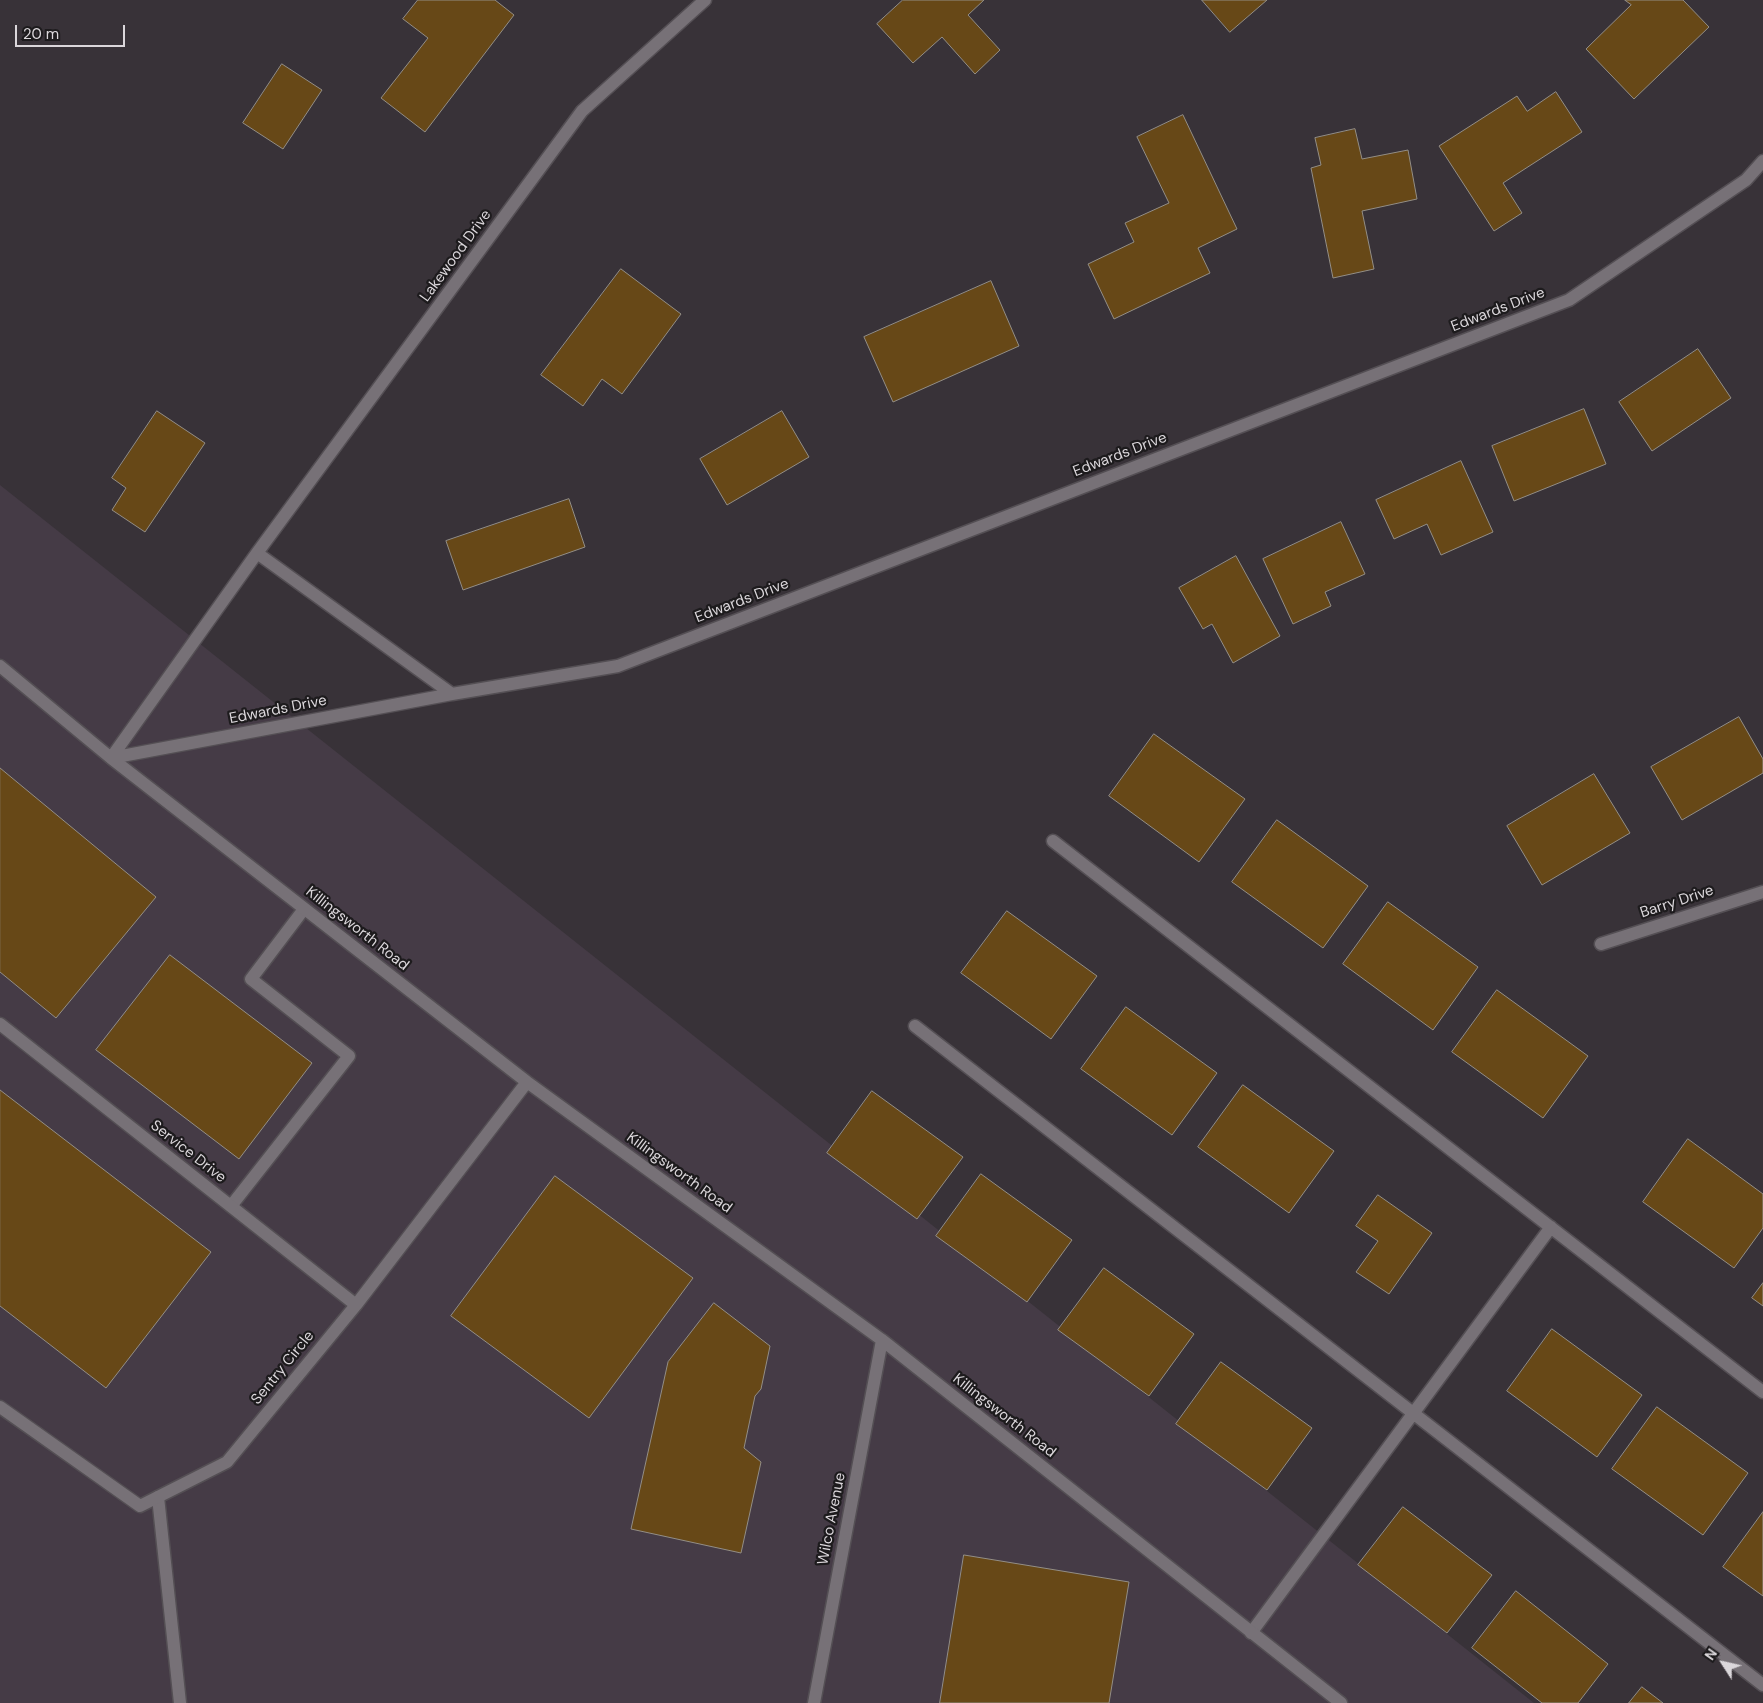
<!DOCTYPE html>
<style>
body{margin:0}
#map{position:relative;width:1763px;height:1703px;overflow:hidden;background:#383238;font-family:"DM Sans",sans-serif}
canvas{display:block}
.north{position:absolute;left:1698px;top:1638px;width:50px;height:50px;-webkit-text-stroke:4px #1d1b1d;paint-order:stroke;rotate:305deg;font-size:14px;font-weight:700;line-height:20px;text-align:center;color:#dbd7db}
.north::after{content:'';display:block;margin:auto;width:18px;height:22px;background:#dbd7db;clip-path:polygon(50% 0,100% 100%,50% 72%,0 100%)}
.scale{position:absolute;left:15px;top:25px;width:110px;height:22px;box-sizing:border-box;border:2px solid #dbd7db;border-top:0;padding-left:6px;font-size:15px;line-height:18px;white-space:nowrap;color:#dbd7db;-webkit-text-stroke:4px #1d1b1d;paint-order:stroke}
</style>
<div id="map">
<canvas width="1763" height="1703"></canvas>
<div class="north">N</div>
<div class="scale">20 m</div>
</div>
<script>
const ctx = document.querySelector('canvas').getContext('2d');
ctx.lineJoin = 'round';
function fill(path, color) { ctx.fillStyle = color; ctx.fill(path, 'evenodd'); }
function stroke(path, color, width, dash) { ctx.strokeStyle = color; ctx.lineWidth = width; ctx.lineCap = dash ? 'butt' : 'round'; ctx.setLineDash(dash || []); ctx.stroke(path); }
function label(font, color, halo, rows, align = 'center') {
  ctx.font = font + ' "DM Sans",sans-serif'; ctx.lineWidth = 4.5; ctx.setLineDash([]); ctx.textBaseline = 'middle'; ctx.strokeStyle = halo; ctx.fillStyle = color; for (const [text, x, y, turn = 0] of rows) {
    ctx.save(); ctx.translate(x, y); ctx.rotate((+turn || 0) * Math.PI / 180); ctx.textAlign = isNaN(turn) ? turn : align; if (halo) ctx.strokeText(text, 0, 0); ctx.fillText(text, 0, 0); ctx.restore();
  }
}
const built = new Path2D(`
 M0,485L1534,1703H0Z`);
const building = new Path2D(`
 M418,0H495L514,15L425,132L381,98L428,38L403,19Z
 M903,0H984L968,15L1000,50L975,74L942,37L913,63L877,24Z
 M1202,0H1267L1230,32Z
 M1625,0H1683L1709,27L1634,99L1586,49L1631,5Z
 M282,64L322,90L283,149L243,123Z
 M1556,92L1582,132L1503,183L1522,213L1494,231L1439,146L1517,96L1527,111Z
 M1183,115L1237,229L1198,248L1210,273L1114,319L1088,264L1134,242L1125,223L1169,203L1137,137Z
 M1355,129L1362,159L1408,150L1417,199L1362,211L1374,269L1333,278L1311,168L1321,165L1315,138Z
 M621,269L681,314L622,394L602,379L583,406L541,375Z
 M991,281L1019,346L893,402L864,337Z
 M1698,349L1731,398L1652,451L1619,402Z
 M1584,409L1606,464L1514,501L1492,446Z
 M157,411L205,443L145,532L112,510L126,488L112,478Z
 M782,411L809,457L727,505L700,459Z
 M1461,461L1493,532L1441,555L1427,524L1394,539L1376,500Z
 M569,499L585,547L463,590L446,541Z
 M1341,522L1365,574L1325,592L1331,606L1293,624L1263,559Z
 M1236,556L1280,636L1233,663L1212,624L1203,629L1179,588Z
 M1739,717L1763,759V773L1682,820L1651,767Z
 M1154,734L1245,799L1199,862L1109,796Z
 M0,768L156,897L56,1018L0,972Z
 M1594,774L1630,833L1542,885L1507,826Z
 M1277,820L1368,886L1323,948L1232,882Z
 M1388,902L1478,967L1433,1030L1343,964Z
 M1007,911L1097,976L1051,1039L961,973Z
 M170,955L312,1063L239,1159L96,1050Z
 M1497,990L1588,1056L1543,1118L1452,1052Z
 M1126,1007L1217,1073L1172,1135L1081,1069Z
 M1243,1085L1334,1151L1289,1213L1198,1147Z
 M0,1090L211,1252L106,1388L0,1306Z
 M872,1091L963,1157L917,1219L827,1153Z
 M1688,1139L1763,1194V1228L1734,1268L1643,1202Z
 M981,1174L1072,1240L1027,1302L936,1236Z
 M555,1176L693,1278L589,1418L451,1316Z
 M1378,1195L1432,1233L1389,1294L1356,1272L1378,1241L1356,1226Z
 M1104,1268L1194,1334L1149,1396L1058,1330Z
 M1763,1283V1306L1752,1298Z
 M714,1303L770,1346L761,1389L755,1396L744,1448L761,1462L741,1553L631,1529L668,1362Z
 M1552,1329L1642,1395L1597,1457L1507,1391Z
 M1221,1362L1312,1428L1267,1490L1176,1424Z
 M1657,1407L1748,1473L1703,1535L1612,1469Z
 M1403,1507L1492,1575L1447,1633L1358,1565Z
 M1763,1512V1596L1723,1567Z
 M964,1555L1129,1582L1109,1703H940Z
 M1516,1591L1608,1664L1578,1703H1542L1472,1648Z
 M1642,1687L1663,1703H1629Z`);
const lane = new Path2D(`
 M1053,841L1763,1392
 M915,1026L1763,1685
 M231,1206L349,1056L251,979L304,909
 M158,1497L180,1703
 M1251,1633L1551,1227`);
const street = new Path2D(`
 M257,553L452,694L618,666L1569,300L1746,180L1763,161
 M0,666L111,758L527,1082L882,1340L1341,1703
 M111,758L257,553L582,111L705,0
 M111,758L452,694
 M1601,944L1763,892
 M0,1024L356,1305
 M0,1407L140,1506L227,1462L356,1305L527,1082
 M814,1703L882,1340`);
const streetNames = [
 ["Lakewood Drive",456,256,-54],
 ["Edwards Drive",1498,310,-21],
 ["Edwards Drive",1120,455,-21],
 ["Edwards Drive",742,601,-21],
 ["Edwards Drive",278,710,-11],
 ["Barry Drive",1677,902,-18],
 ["Killingsworth Road",357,929,38],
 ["Service Drive",188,1152,38],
 ["Killingsworth Road",679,1173,36],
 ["Sentry Circle",283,1368,-51],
 ["Killingsworth Road",1004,1416,38],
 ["Wilco Avenue",832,1519,-79]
];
fill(built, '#453b46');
fill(building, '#674817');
stroke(building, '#938e86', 1);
stroke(lane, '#544f54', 15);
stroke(street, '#544f54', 15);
stroke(lane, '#777177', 12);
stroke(street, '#777177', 12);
label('15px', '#dbd7db', '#1d1b1d', streetNames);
</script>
